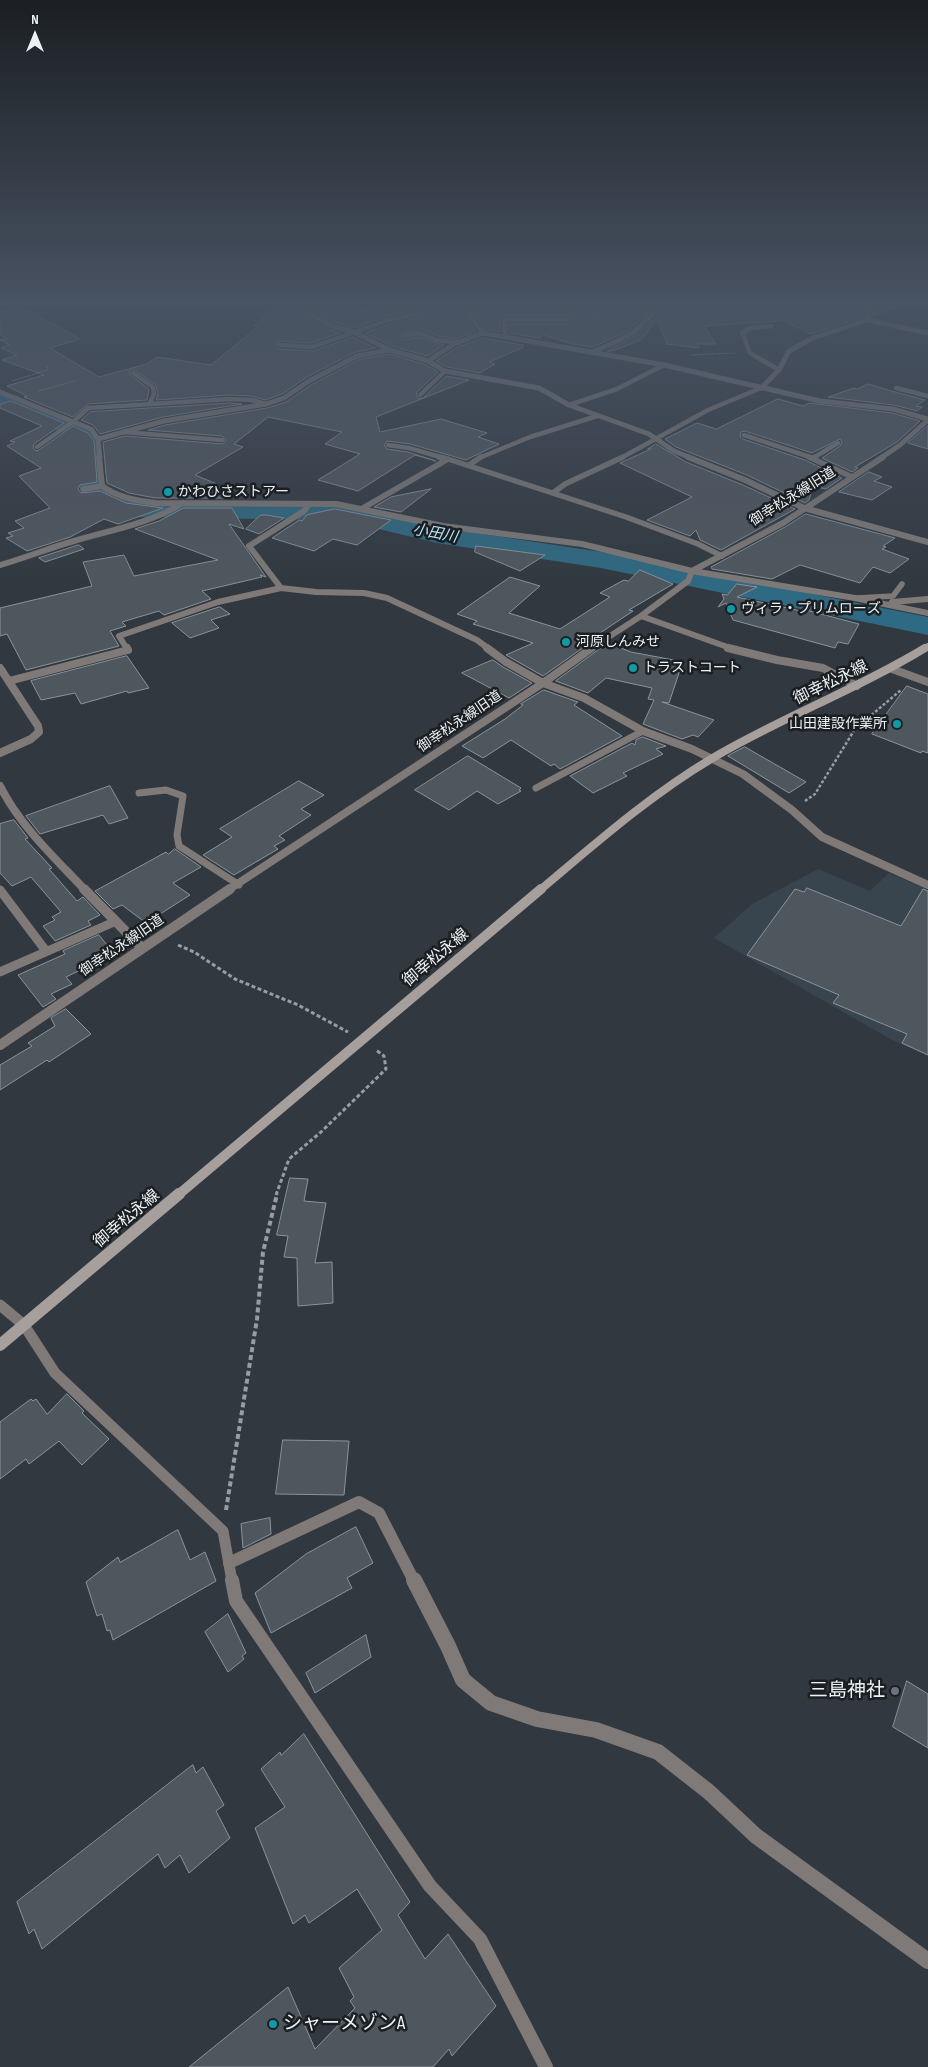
<!DOCTYPE html>
<meta charset="utf-8">
<style>
body{margin:0}
#map{position:relative;width:928px;height:2067px;overflow:hidden;background:#31383f;font-family:"Sofia Sans Condensed",sans-serif}
canvas{display:block}
.north{position:absolute;left:10px;top:10px;width:50px;height:50px;-webkit-text-stroke:4px #1b1f22;paint-order:stroke;rotate:0deg;font-size:14px;font-weight:700;line-height:20px;text-align:center;color:#ecf1f5}
.north::after{content:'';display:block;margin:auto;width:18px;height:22px;background:#ecf1f5;clip-path:polygon(50% 0,100% 100%,50% 72%,0 100%)}
</style>
<div id="map">
<canvas width="928" height="2067"></canvas>
<div class="north">N</div>
</div>
<script>
const ctx = document.querySelector('canvas').getContext('2d');
ctx.lineJoin = 'round';
function fill(path, color) { ctx.fillStyle = color; ctx.fill(path, 'evenodd'); }
function stroke(path, color, width, dash) { ctx.strokeStyle = color; ctx.lineWidth = width; ctx.lineCap = dash ? 'butt' : 'round'; ctx.setLineDash(dash || []); ctx.stroke(path); }
function label(font, color, halo, rows, align = 'center') {
  ctx.font = font + ' "Sofia Sans Condensed","Noto Sans JP",sans-serif'; ctx.lineWidth = 5; ctx.setLineDash([]); ctx.textBaseline = 'middle'; ctx.strokeStyle = halo; ctx.fillStyle = color; for (const [text, x, y, turn = 0] of rows) {
    ctx.save(); ctx.translate(x, y); ctx.rotate((+turn || 0) * Math.PI / 180); ctx.textAlign = isNaN(turn) ? turn : align; if (halo) ctx.strokeText(text, 0, 0); ctx.fillText(text, 0, 0); ctx.restore();
  }
}
const built = new Path2D(`
 M818,869L870,891L889,873L928,890V1056L892,1040L714,938L752,904Z`);
const river = new Path2D(`
 M0,391L94,429L97,434C99,453 93,490 116,498C122,500 130,500 136,501L329,504L362,509L437,527L601,552L928,617V635L601,568L437,543L362,525L329,520L136,517L111,513L90,505L81,492L76,474L75,438L0,406Z`);
const building = new Path2D(`
 M276,306H286L288,310L301,314L330,330L340,333L311,343L279,341L276,345L278,349L313,351L353,337L376,348L355,352L307,377L282,394L265,400L252,396L230,395L156,400L158,394L156,385L133,369L129,371L130,375L149,389L147,400L88,404L73,417L24,397L27,396L7,386L44,375L2,360L17,355L1,348L10,345L0,340L7,339L0,335V311L17,307L24,311L27,310L80,339L50,348L99,377L147,364L157,357L211,365L259,326H254Z
 M305,306H347L360,311L375,306H391L399,309L407,306H430L385,317L354,328L334,322Z
 M451,306H458L476,331L456,339L438,336L419,329L400,334L401,338L403,340L419,337L444,345L427,356L392,346L365,333L387,325L448,310Z
 M467,306H572L567,316H502L500,320L501,332L485,329Z
 M581,306H656L628,331L593,347L573,344L543,335L539,338L509,333L508,324H571Z
 M669,306H866L863,317L811,334L780,319V321L704,326L716,344H697L699,348L667,344L658,319L641,340L612,351H607L638,334Z
 M874,306H893L894,308L872,316Z
 M483,338L523,345L522,348L489,362L495,364L480,373L447,367L436,361L456,348Z
 M390,354L426,365L438,372L417,392L416,395L418,399L423,398L446,376L469,380L376,417L380,432L441,419L487,433L478,437L499,444L466,460L410,444L387,441L384,445L387,449L408,452L436,461L415,455L358,491L318,480L360,454L325,444L342,432L268,417L234,444L243,447L195,475L217,484L226,498H155L129,493L107,483L103,442L125,436L223,444L226,440L222,436L148,430L165,425L267,408L286,402L311,385L358,360Z
 M868,384L895,392L925,400L916,406L922,407L917,411L894,405L828,397L854,388L857,389Z
 M778,399L803,406L809,403L892,413L920,421L897,442L855,467L858,468L852,472L822,458L840,446L842,442L840,439L812,453L745,431L741,432L740,436L743,439L805,460L842,478L826,489L813,486L809,500L805,503L747,475L676,447L665,439L697,423L716,429Z
 M11,401L64,423L34,444L33,448L36,451L39,450L73,426L88,433L94,441L97,482L80,485L78,489L81,493L100,491L126,503L163,508L118,524L104,519L70,537L27,551L6,538L13,536L8,533L24,528L15,521L50,508L19,476L41,468L7,446L15,442L10,441L42,426L0,408V405Z
 M230,403L242,404L163,417L100,434L93,425L81,420L90,412Z
 M928,426V449L908,443Z
 M656,444L686,462L743,485L795,509L721,550L700,540L696,530L690,536L647,520L692,497L620,463L651,449H648Z
 M869,472L882,477L874,481L892,487L872,500L839,492Z
 M431,489L401,512L374,507L391,497Z
 M184,508H232L244,529L229,524L266,577L260,575L262,577L202,591L211,599L164,615L159,611L122,622L126,626L110,631L119,646L26,670L7,634L0,636V608L92,586L83,562L124,555L134,576L218,560L135,529L159,521Z
 M335,509L391,520L357,545L333,539L314,551L272,538L299,520L302,521L307,515Z
 M806,514L895,538L883,546L886,547L882,549L909,559L890,573L873,567L860,583L800,565L772,579L712,569L711,567L785,527Z
 M261,515H266L284,518L259,534L246,529Z
 M79,545L84,549L45,562L39,558Z
 M476,546L545,555L520,571L475,552Z
 M640,570L673,584L629,610L633,611L594,637L597,638L543,676L506,655L533,643L473,624L477,621L457,614L510,577L540,586L509,613L560,629L610,597L600,593L624,580L628,581Z
 M737,584L757,587L737,597L801,611L802,609L859,624L848,644L838,642L835,648L733,620L726,603L718,607L724,599L722,594L727,595Z
 M220,607L230,614L211,620L219,628L190,638L172,623Z
 M608,643L631,652L679,661L676,667H681L669,703L662,702L714,720L698,737L693,735L682,739L643,724L654,700L648,699L652,688L606,678L588,693L556,681Z
 M127,656L149,688L128,693L127,691L81,704L75,693L41,700L31,681Z
 M493,660L503,667L532,683L509,698L462,673Z
 M907,686L928,694V753L922,751L921,753L872,734Z
 M544,690L578,702L574,705L622,736L560,769L554,764L551,766L511,740L483,758L462,746L505,719L523,705L521,704Z
 M643,737L666,746L656,749L663,754L623,773L627,776L593,793L570,776L632,743L635,745L636,740Z
 M745,747L806,782L789,793L728,756Z
 M468,756L521,788L519,790L521,791L498,804L477,791L449,810L415,790Z
 M299,781L324,795L301,809L311,815L279,836L285,840L274,846L278,849L234,875L203,855L232,837L220,829Z
 M110,786L128,818L109,824L103,815L40,834L26,816Z
 M14,820L28,838L25,839L52,868L49,869L77,901L83,897L100,915L88,921L91,925L55,941L43,926L55,920L52,917L61,912L31,877L12,886L0,873V824Z
 M175,849L201,867L173,883L190,895L146,923L122,905L113,909L95,891L166,852L168,854Z
 M807,888L901,926L923,889L928,891V1055L902,1043L907,1034L833,1003L839,995L747,955L795,889L804,892Z
 M99,935L114,954L66,977L72,984L51,994L56,999L43,1007L18,975L65,954L63,951Z
 M66,1009L91,1034L49,1062L47,1060L0,1090V1065L32,1046L28,1043L55,1026L51,1018Z
 M290,1178L308,1179L304,1201L326,1203L315,1263L332,1262L333,1303L298,1306L297,1258L284,1257L288,1236L277,1235Z
 M67,1394L84,1411L82,1413L109,1439L82,1465L59,1441L29,1464L26,1459L0,1479V1422L31,1399L33,1401L36,1399L47,1414Z
 M283,1440L349,1441L344,1495L276,1494Z
 M270,1518L271,1534L243,1548L241,1524Z
 M356,1527L373,1563L347,1578L352,1588L271,1633L255,1593L306,1554Z
 M178,1530L190,1560L205,1552L216,1581L113,1640L110,1630L107,1631L102,1614L97,1616L86,1582L118,1557L120,1562Z
 M228,1614L246,1653L242,1656L244,1659L228,1672L205,1632Z
 M366,1635L371,1657L315,1693L306,1673Z
 M907,1681L928,1694V1748L893,1727Z
 M304,1734L410,1902L398,1915L425,1959L448,1934L496,2006L452,2056L449,2049L433,2067H189L288,1987L315,2049L355,2008L350,2001L354,1997L339,1968L382,1930L357,1889L309,1923L305,1915L293,1924L255,1828L285,1807L261,1769L280,1752L281,1755Z
 M193,1765L196,1773L203,1767L224,1805L216,1811L230,1838L189,1873L180,1855L165,1868L158,1854L42,1949L34,1929L29,1934L17,1902Z`);
const pathFar3 = new Path2D(`
 M625,306L636,309
 M586,317L620,323
 M691,355L735,353
 M12,381L47,370L48,366
 M39,391L75,381`);
const pathFar2 = new Path2D(`
 M805,801L815,794L855,729L901,690`);
const pathFar1 = new Path2D(`
 M178,945L194,952L235,979L298,1005L348,1032
 M276,1195L289,1159L321,1132L386,1069L384,1056L376,1050`);
const path = new Path2D(`
 M226,1510L257,1319L263,1252L277,1194`);
const laneFar5 = new Path2D(`
 M462,306L483,333
 M771,326L750,328L742,333L750,353L779,370
 M404,336L419,333L437,340L459,343
 M505,336L504,320H569L577,306
 M280,345L312,347L386,321L447,306
 M133,373L153,387L154,394L150,403
 M896,388L928,396
 M420,395L445,371
 M569,405L617,389L664,365
 M123,432L222,440
 M744,435L813,458
 M388,445L409,448L444,458
 M37,447L74,421L88,408L230,399L252,400L266,404
 M479,458L530,437L597,416
 M621,458L708,410L761,388
 M813,458L838,443`);
const laneFar4 = new Path2D(`
 M439,457L448,459
 M809,457L852,477
 M813,458L815,457
 M469,465L481,457
 M83,489L102,486
 M553,493L565,484L623,457
 M363,508L448,459L626,517L698,544L722,556
 M858,598L893,596L902,584`);
const laneFar3 = new Path2D(`
 M536,788L643,731
 M139,793L166,790L183,796L177,835L179,846L239,885`);
const laneFar2 = new Path2D(`
 M0,890L46,951
 M0,972L114,922`);
const laneFar1 = new Path2D(`
 M0,1305L24,1325L55,1373L223,1531L232,1581`);
const lane = new Path2D(`
 M232,1580L236,1601L430,1886L480,1939L546,2067`);
const streetFar5 = new Path2D(`
 M290,306L303,310L332,326L356,333L390,350
 M870,306L867,320L928,333
 M592,352C607,346 622,340 635,331C648,321 650,313 665,306
 M428,361L454,344L483,333L664,365L820,401L893,409L928,419
 M761,388L779,370L789,351L813,338L867,320
 M0,392L91,429L98,439L100,458
 M98,439L164,421L266,404L284,398L309,381L357,356L390,350L428,361L445,371L539,388L569,405L649,434L674,451L691,458
 M881,458L900,445L928,420`);
const streetFar4 = new Path2D(`
 M99,457L102,486C118,498 136,500 155,503L336,504L443,526L582,544L692,571L855,598L928,613
 M688,457L745,480L804,508L928,542
 M0,565C25,558 49,548 74,541C111,530 149,524 183,503
 M281,588L249,546L304,511L309,504
 M892,602L928,599
 M641,616L733,649
 M127,649L119,636L218,602L281,588L316,592L364,593L387,598L477,640L489,649
 M590,649L641,616L688,581L692,571L783,523L883,457`);
const streetFar3 = new Path2D(`
 M487,648L506,662L543,683L584,698L643,731L692,749L743,774L792,810L822,837L928,885
 M728,648L777,660L823,668L857,686
 M0,668L38,726L39,732L31,739L0,753
 M892,669L928,682
 M9,681L128,650L127,648
 M0,786C20,826 55,858 85,890
 M228,890L543,683L592,648`);
const streetFar2 = new Path2D(`
 M84,889L142,948
 M0,1045L230,889`);
const streetFar1 = new Path2D(`
 M229,1563L359,1502L379,1513L414,1581`);
const street = new Path2D(`
 M414,1580L448,1646L463,1680L491,1703L537,1719L596,1730L658,1752L709,1792L756,1836L928,1961`);
const secondaryFar3 = new Path2D(`
 M923,649L928,646`);
const secondaryFar2 = new Path2D(`
 M540,890C595,844 649,796 711,759C780,718 856,690 925,648`);
const secondaryFar1 = new Path2D(`
 M178,1195L541,889`);
const secondary = new Path2D(`
 M0,1345L179,1194`);
const markers = [
 [168,492,5,"#0f9aa8"],
 [731,609,5,"#0f9aa8"],
 [566,642,5,"#0f9aa8"],
 [633,668,5,"#0f9aa8"],
 [897,724,5,"#0f9aa8"],
 [895,1691,5,"#6b7280"],
 [273,2024,5,"#0f9aa8"]
];
const farPoinames = [
 ["かわひさストアー",178,492],
 ["ヴィラ・プリムローズ",741,609],
 ["河原しんみせ",576,642],
 ["トラストコート",643,668],
 ["山田建設作業所",887,724,"right"]
];
const farStreetnames = [
 ["御幸松永線旧道",793,497,-32],
 ["御幸松永線旧道",460,722,-34],
 ["御幸松永線旧道",122,946,-34]
];
const farWaternames = [
 ["小田川",435,534,11]
];
const streetNames = [
 ["御幸松永線",831,683,-26],
 ["御幸松永線",436,958,-40],
 ["御幸松永線",127,1219,-40]
];
const nearPoinames = [
 ["三島神社",885,1691],
 ["シャーメゾンA",283,2024,"left"]
];
fill(built, '#38454f');
fill(river, '#2e6a83');
fill(building, '#4f575e');
stroke(building, '#8a939b', 1);
stroke(pathFar3, '#979da3', 1, [2, 1]);
stroke(pathFar2, '#979da3', 2.5, [3, 2]);
stroke(pathFar1, '#979da3', 3, [4, 2.5]);
stroke(path, '#979da3', 4, [5, 3]);
stroke(laneFar5, '#7f7a78', 4.5);
stroke(laneFar4, '#7f7a78', 5.5);
stroke(laneFar3, '#7f7a78', 7);
stroke(laneFar2, '#7f7a78', 9);
stroke(laneFar1, '#7f7a78', 11);
stroke(lane, '#7f7a78', 14);
stroke(streetFar5, '#7f7a78', 5);
stroke(streetFar4, '#7f7a78', 6);
stroke(streetFar3, '#7f7a78', 8);
stroke(streetFar2, '#7f7a78', 10);
stroke(streetFar1, '#7f7a78', 12);
stroke(street, '#7f7a78', 16);
stroke(secondaryFar3, '#a79f9c', 6);
stroke(secondaryFar2, '#a79f9c', 8);
stroke(secondaryFar1, '#a79f9c', 10);
stroke(secondary, '#a79f9c', 12);
const sky = ctx.createLinearGradient(0, 0, 0, 595);
sky.addColorStop(0, '#1b1f23');
sky.addColorStop(0.51, '#485363');
sky.addColorStop(1, '#48536300');
ctx.fillStyle = sky;
ctx.fillRect(0, 0, 928, 595);
for (const [x, y, r, color] of markers) { const dot = new Path2D(); dot.arc(x, y, r, 0, 2 * Math.PI); ctx.fillStyle = color; ctx.fill(dot); stroke(dot, '#1b1f22', 2); }
label('14px', '#ecf1f5', '#1b1f22', farPoinames, 'left');
label('14px', '#ecf1f5', '#1b1f22', farStreetnames);
label('italic 15px', '#b2e4fc', '#1b1f22', farWaternames);
label('16px', '#ecf1f5', '#1b1f22', streetNames);
label('19px', '#ecf1f5', '#1b1f22', nearPoinames, 'right');
</script>
